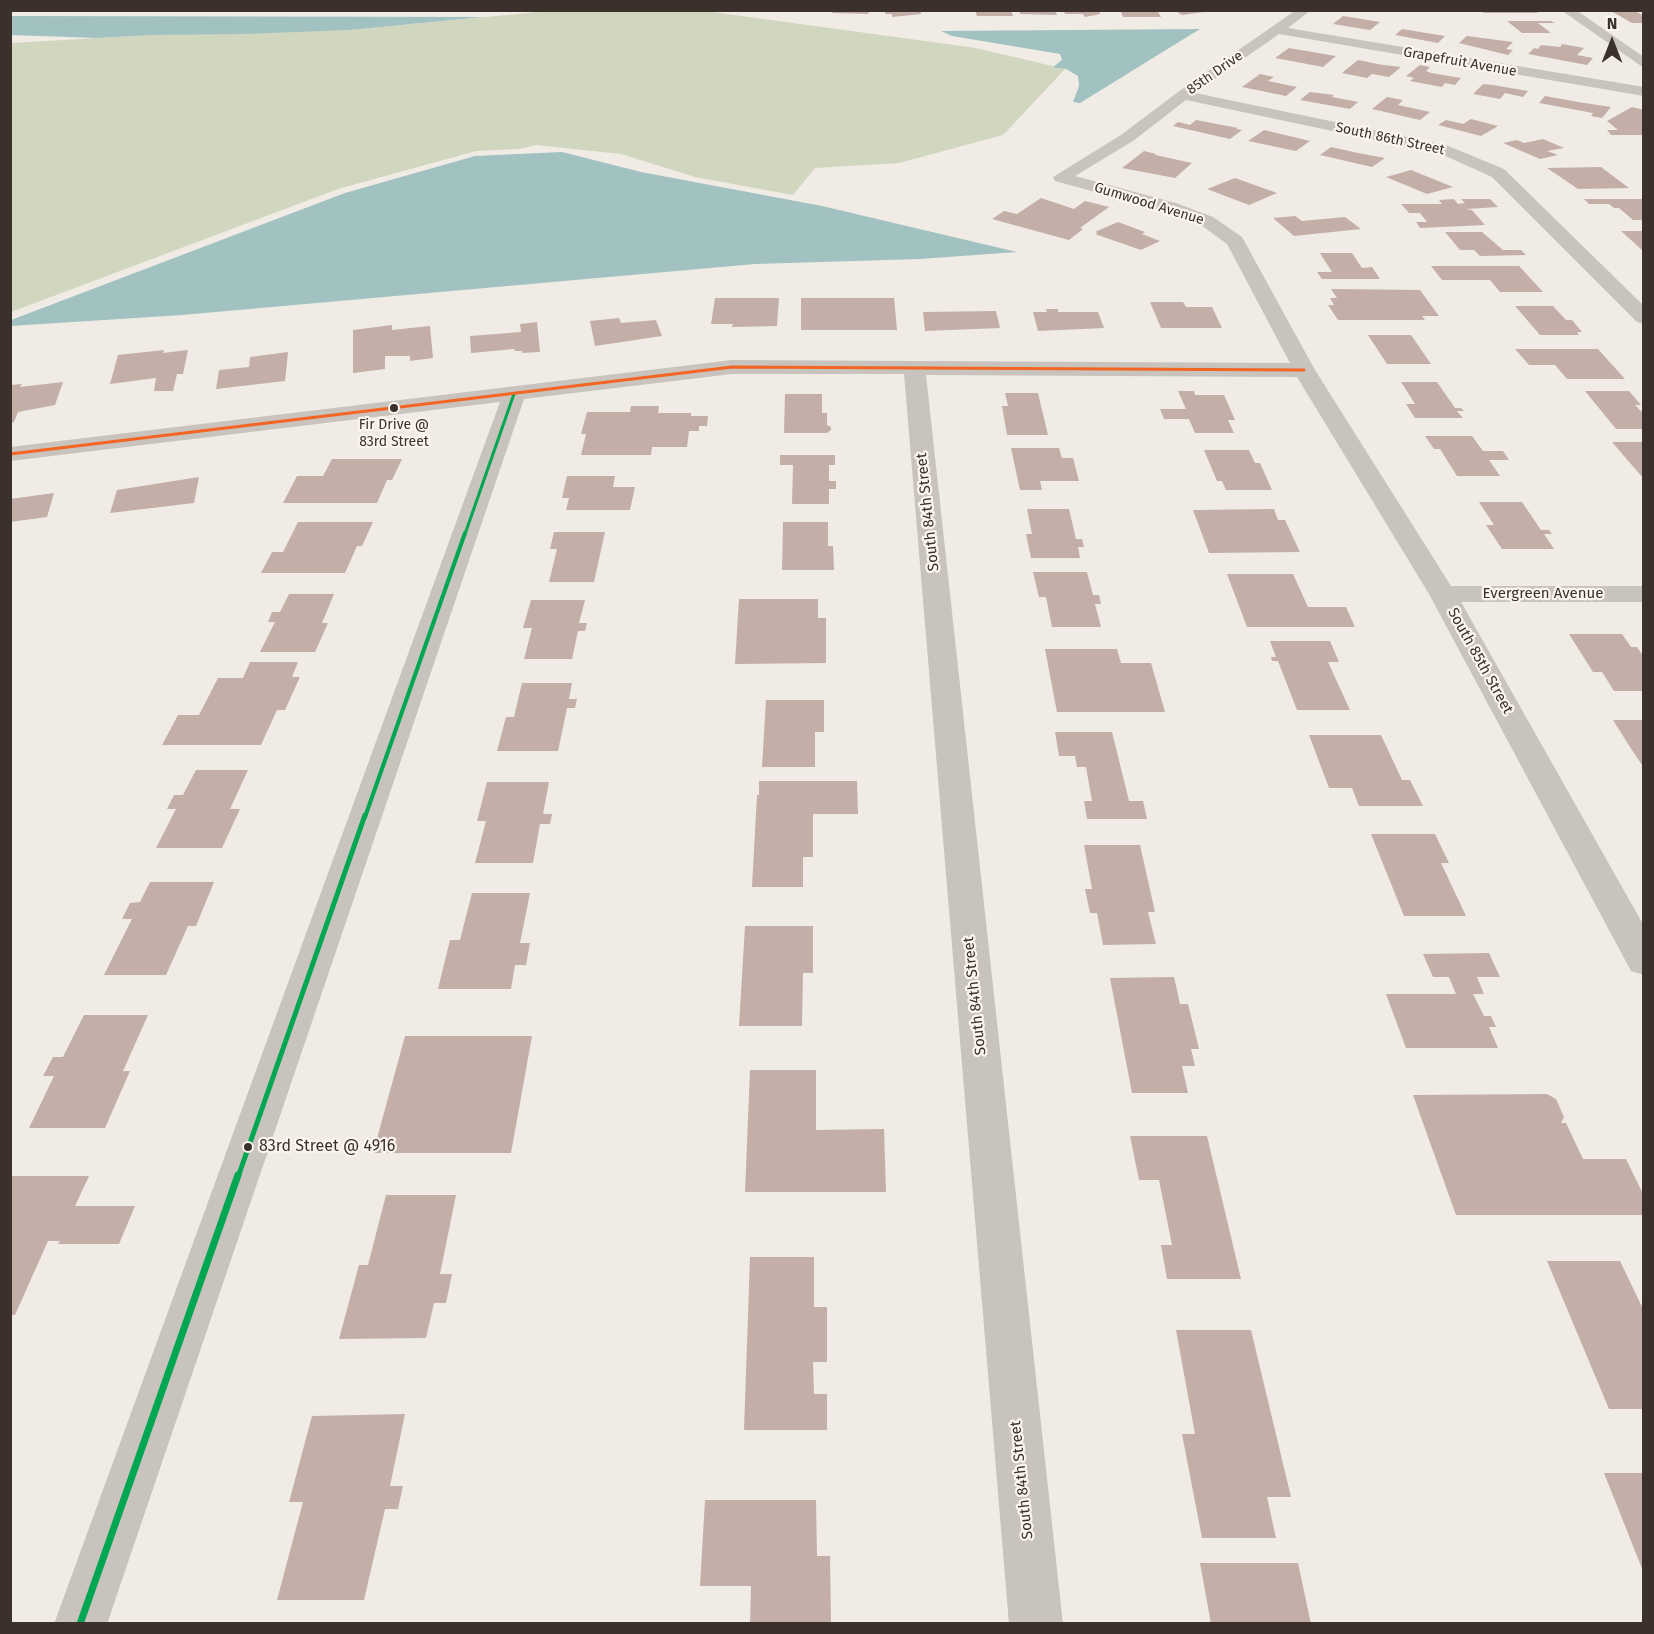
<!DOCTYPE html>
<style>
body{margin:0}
#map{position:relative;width:1654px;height:1634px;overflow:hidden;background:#f0ebe5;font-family:"Fira Sans",sans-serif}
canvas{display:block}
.frame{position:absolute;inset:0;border:12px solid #3b302b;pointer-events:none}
.north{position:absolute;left:1582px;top:12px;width:60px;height:60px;-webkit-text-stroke:4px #fbf5ee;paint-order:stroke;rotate:0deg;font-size:16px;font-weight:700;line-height:24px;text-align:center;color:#3b302b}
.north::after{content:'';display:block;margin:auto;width:21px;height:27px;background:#3b302b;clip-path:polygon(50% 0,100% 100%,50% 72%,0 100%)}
</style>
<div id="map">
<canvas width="1654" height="1634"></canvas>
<div class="frame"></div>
<div class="north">N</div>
</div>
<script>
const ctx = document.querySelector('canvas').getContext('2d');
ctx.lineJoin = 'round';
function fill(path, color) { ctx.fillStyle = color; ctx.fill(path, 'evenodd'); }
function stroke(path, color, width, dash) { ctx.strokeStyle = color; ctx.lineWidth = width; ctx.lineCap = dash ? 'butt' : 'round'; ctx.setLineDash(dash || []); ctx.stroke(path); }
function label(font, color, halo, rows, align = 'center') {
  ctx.font = font + ' "Fira Sans",sans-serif'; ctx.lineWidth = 4.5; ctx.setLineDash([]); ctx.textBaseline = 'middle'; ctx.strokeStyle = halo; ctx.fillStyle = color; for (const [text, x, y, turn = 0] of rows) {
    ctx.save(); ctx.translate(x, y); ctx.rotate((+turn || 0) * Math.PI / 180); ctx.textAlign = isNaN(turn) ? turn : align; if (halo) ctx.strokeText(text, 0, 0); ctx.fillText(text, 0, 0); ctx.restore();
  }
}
const green = new Path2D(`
 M549,11H705L976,48L1065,69L1003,135L899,163L815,168L793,195L695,177L621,154L536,145L519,149L476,151L338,189L11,312V43L152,35L350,30Z`);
const water = new Path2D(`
 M11,16L484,17L350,30L243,34L152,35L97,38L11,35Z
 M1200,29L1080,103L1073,102L1079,86L1078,76L1066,69L1053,67L1062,60L1060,54L952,36L941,31Z
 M562,152L641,172L822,206L1017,252L920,259L755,264L182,315L11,326V320L345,193L475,156Z`);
const building = new Path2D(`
 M834,10H870L868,14L832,13Z
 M885,10H920L921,14L892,17V14H885Z
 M975,10H1011L1013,16H977Z
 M1019,10H1055L1057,15L1020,14Z
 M1063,10H1099L1100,14L1085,17L1083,14H1065Z
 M1120,10H1157L1161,17H1123Z
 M1174,10H1204V12L1182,15Z
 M1481,10H1535L1538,13H1484Z
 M1611,11H1635L1644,16V23H1632Z
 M1343,16L1380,22L1370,30L1333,24Z
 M1507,21H1551L1555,23H1538L1551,33H1522Z
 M1402,29L1445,36L1438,43L1395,35Z
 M1467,36L1513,42L1506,49L1513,50L1508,55L1459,43Z
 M1562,44L1584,48L1577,55L1593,58L1587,65L1528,54L1534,48L1538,49L1541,45L1560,47Z
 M1289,48L1336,56L1323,67L1275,58Z
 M1358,60L1383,65L1401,67L1389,77L1372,74L1367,78L1342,73Z
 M1420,65L1430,67L1426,71L1431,73L1461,78L1455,85L1445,83L1442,87L1410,81L1414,78L1406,76Z
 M1260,74L1274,77L1268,81L1297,87L1286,96L1242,87Z
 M1483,84L1493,85L1528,91L1523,97L1505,93L1500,99L1473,94Z
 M1310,92L1334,95L1332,97L1358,102L1350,109L1300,100Z
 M1545,96L1578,102L1611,107L1602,118L1591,116L1593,113L1539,103Z
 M1387,97L1403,100L1398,105L1430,112L1420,120L1372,109Z
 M1632,107L1644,110V135H1611L1607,130H1618L1607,121Z
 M1471,119L1498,126L1481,136L1438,125L1446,120L1463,124Z
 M1196,120L1238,128L1236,129L1242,130L1230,139L1173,126L1178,122L1190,125Z
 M1264,130L1310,141L1296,151L1248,141Z
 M1543,139L1564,148L1547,151L1558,155L1540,159L1503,143L1517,140L1524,143Z
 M1331,147L1358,153L1385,158L1372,167L1320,155Z
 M1144,151L1156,154L1155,155L1192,163L1175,178L1122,168Z
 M1601,167L1629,188L1578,189L1547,168Z
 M1411,170L1453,187L1427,194L1386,177Z
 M1235,178L1277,193L1249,205L1207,189Z
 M1041,198L1074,209L1085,201L1109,207L1080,228L1083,229L1069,240L992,219L1004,211L1017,214Z
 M1454,199L1458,204L1465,203L1461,199H1490L1498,207L1466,209L1472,210L1485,225L1420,228L1416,222H1427L1420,213H1409L1401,204H1442L1439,200Z
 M1584,199H1642L1644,220H1633L1619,208H1614L1609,204H1589Z
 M1295,216L1302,221L1345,217L1361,229L1294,236L1273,218Z
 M1118,222L1145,232L1142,234L1160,241L1141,250L1095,234L1098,233L1095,232Z
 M1621,231H1644V250H1642Z
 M1445,232H1482L1503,250H1521L1526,255L1480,256L1474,250H1460Z
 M1320,253H1352L1362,268L1372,267L1380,279H1322L1317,272H1332Z
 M1431,266H1519L1543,292H1500L1490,280H1442Z
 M1331,289L1420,290L1439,316H1422L1425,320H1338L1328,305H1334L1330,298H1337Z
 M715,298H779L777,326L732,327L733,324H711Z
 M801,298H894L897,330H801Z
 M1150,302H1183L1186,307H1212L1222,328H1161Z
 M1515,306H1553L1566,320H1572L1582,332H1577L1579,335H1540Z
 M1046,309H1058V312H1098L1104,328L1038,331L1033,312H1047Z
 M996,311L1000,328L925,331L923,312Z
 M619,318L621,323L656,320L662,336L595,346L590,321Z
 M537,322L540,352L522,353V351H515L514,349L471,353L470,336L521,332L520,324Z
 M392,325V330L430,326L433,358L410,361V356H385V369L353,373V330Z
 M1368,335H1411L1431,364H1387Z
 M1515,349H1598L1625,379H1567L1555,365H1529Z
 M164,350L163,353L188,350L183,374H177L173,391H154L156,378L110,384L118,355Z
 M288,352L285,381L216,389L219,370L249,367L250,357Z
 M63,382L55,405L18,412L14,422L10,423V385L22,384L20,387Z
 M1401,382H1437L1455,408H1461L1464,411H1457L1463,418H1415L1406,404H1415Z
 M1178,391H1194L1195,395H1224L1235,420H1228L1234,433H1195L1189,419H1164L1160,409H1186Z
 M1585,391H1629L1641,405H1635L1644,414V429H1616Z
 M1005,393H1038L1048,435H1007L1002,406H1008Z
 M785,394H822V413H827V425L831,427V430L827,433H784Z
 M631,406H659L658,413H691V416H708L707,426H699V431H689L687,447H652L651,455H581L586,434H581L587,412H630Z
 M1425,436H1472L1483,451H1503L1509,460H1489L1500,476H1457L1440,449H1434Z
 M1612,442H1644V479L1624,456Z
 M1011,448H1059L1062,458H1073L1079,481H1040L1042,490H1020Z
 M1204,450H1249L1255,463H1260L1272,490H1226L1222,481H1217Z
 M780,455H835V465H829V481H836V489H829V504H792L793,465H780Z
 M332,459H402L392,480H387L377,503H283L297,476H323Z
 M567,476H615L613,487H635L630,510H566L569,498H562Z
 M199,477L194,503L110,513L117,490Z
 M54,493L47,517L10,522V499Z
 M1479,502H1522L1541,530H1549L1552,534H1544L1554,549H1502L1486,525H1494Z
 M1027,509H1069L1076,539H1082L1084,547H1078L1080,558H1031L1026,534H1032Z
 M1274,509L1278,520H1285L1300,552L1209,553L1193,510Z
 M298,522H373L362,546H357L345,573H261L272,552H283Z
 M783,522H828V546H833L834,570H782Z
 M554,532H605L594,582H549L557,549H550Z
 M1033,572H1087L1093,595H1099L1101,604H1095L1101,627H1052L1046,597H1039Z
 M1227,574H1293L1308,607H1346L1355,627H1247Z
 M289,594H334L322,623H328L315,652H260L275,622H268L272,612H280Z
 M739,599H818V618H826V663L735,664Z
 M531,600H585L579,623H587L585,631H578L572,659H524L532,628H523Z
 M1569,634H1622L1631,647H1637L1644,657V691H1614L1602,672H1593Z
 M1270,641H1330L1339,662H1328L1350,710H1297L1278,661H1272L1271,657H1276Z
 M1045,649H1117L1121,663H1151L1165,712H1057Z
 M250,662H298L292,677H300L285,710H277L261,745H162L178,715H199L218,678H243Z
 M522,683H572L569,699H577L575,708H567L558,751H497L506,717H514Z
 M766,700H824V732H815V767H762Z
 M1613,720H1644V768L1628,744Z
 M1055,732H1112L1129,801H1143L1147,819H1087L1084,801H1092L1086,767H1077L1075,756H1059Z
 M1309,735H1381L1402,780H1410L1423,806H1359L1352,788H1329Z
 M196,770H248L230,809H240L222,848H156L176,809H167L174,795H183Z
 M759,781H857L858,814H813V857H803V887H752L757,795H759Z
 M487,782H549L543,814H552L550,824H540L533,863H475L486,821H477Z
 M1371,834H1435L1449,863H1441L1466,916H1404Z
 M1084,845H1140L1155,912H1148L1156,944L1103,945L1097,913H1090L1085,889H1092Z
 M150,882H214L196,926H188L166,975H104L132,919H122L130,903L140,902Z
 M472,893H530L520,943H530L526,965H515L511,989H438L450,940H460Z
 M745,926H813V973H803L802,1026H739Z
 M1489,953L1500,977H1477L1484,994H1473L1484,1016H1491L1496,1027H1489L1498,1048H1406L1386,994H1456L1449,977H1433L1423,954Z
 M1174,977L1180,1004H1188L1199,1049H1191L1195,1066H1182L1188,1093H1132L1110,978Z
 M84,1015H148L123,1071H130L105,1128H29L54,1076H43L53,1057H63Z
 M405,1036H532L511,1153H373Z
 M750,1070H816V1130L884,1129L886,1192H745Z
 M1547,1094L1556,1099L1564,1117L1561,1123H1566L1583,1159H1626L1644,1196V1215H1456L1413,1095Z
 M1130,1136H1207L1241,1279H1167L1161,1245H1172L1159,1180H1139Z
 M10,1176H89L75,1206H135L119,1244H58L60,1241H48L15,1315H10Z
 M386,1195H456L440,1274H452L446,1303H434L426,1338L339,1339L359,1265H368Z
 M750,1257H814V1307H827V1362H813L814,1394H827V1430H744Z
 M1547,1261H1620L1644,1311V1409H1609Z
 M1176,1330H1251L1291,1497H1267L1276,1538H1202L1182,1434H1195Z
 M405,1414L390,1486H403L398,1509H385L364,1600H277L303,1502H289L312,1416Z
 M1604,1473H1644V1571H1643Z
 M705,1500H816L817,1556H830L831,1624H750L751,1586H700Z
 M1200,1563H1298L1311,1624H1211Z`);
const street = new Path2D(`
 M1296,10H1311L1288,28L1644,87V96L1279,34L1195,93L1446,145L1504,169L1644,306V324L1637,322L1492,177L1441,154L1186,100L1133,141L1075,176L1176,203L1213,217L1242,237L1315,370L1451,586H1644V602H1461L1644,926V975L1631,971L1429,594L1297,377L926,375L1063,1624H1009L904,374H732L524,399L107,1624H54L500,402L10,461V447L732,360L1290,363L1227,244L1201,225L1164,211L1055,181L1053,177L1121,135L1178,92Z
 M1561,10H1576L1644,57V68Z`);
const bus1Far3 = new Path2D(`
 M465,534L514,394`);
const bus1Far2 = new Path2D(`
 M365,817L465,533`);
const bus1Far1 = new Path2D(`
 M238,1177L365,815`);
const bus1 = new Path2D(`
 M80,1624L238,1175`);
const bus2 = new Path2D(`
 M10,454L732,367L1304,370`);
const markers = [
 [394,408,5,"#3b302b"],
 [248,1147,5,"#3b302b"]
];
const farStreetnames = [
 ["Grapefruit Avenue",1460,62,10],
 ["85th Drive",1215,73,-35],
 ["South 86th Street",1390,139,12],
 ["Gumwood Avenue",1149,204,17]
];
const busNames = [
 ["Fir Drive @",394,425],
 ["83rd Street",394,442]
];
const streetNames = [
 ["South 84th Street",928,512,-96],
 ["Evergreen Avenue",1543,594],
 ["South 85th Street",1480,661,61],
 ["South 84th Street",975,996,-96],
 ["South 84th Street",1022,1480,-96]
];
const nearBusnames = [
 ["83rd Street @ 4916",259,1147]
];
fill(green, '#d1d6bf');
fill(water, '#a1c2c1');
fill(building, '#c3afa7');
fill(street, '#c9c3be');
stroke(bus1Far3, '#00a651', 3);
stroke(bus1Far2, '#00a651', 4);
stroke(bus1Far1, '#00a651', 5);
stroke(bus1, '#00a651', 7);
stroke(bus2, '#f26522', 3);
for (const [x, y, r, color] of markers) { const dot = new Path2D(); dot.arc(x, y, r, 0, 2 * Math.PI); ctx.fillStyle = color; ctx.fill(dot); stroke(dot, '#fbf5ee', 2); }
label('14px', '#3b302b', '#fbf5ee', farStreetnames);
label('14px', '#3b302b', '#fbf5ee', busNames);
label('15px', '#3b302b', '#fbf5ee', streetNames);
label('16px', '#3b302b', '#fbf5ee', nearBusnames, 'left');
</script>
